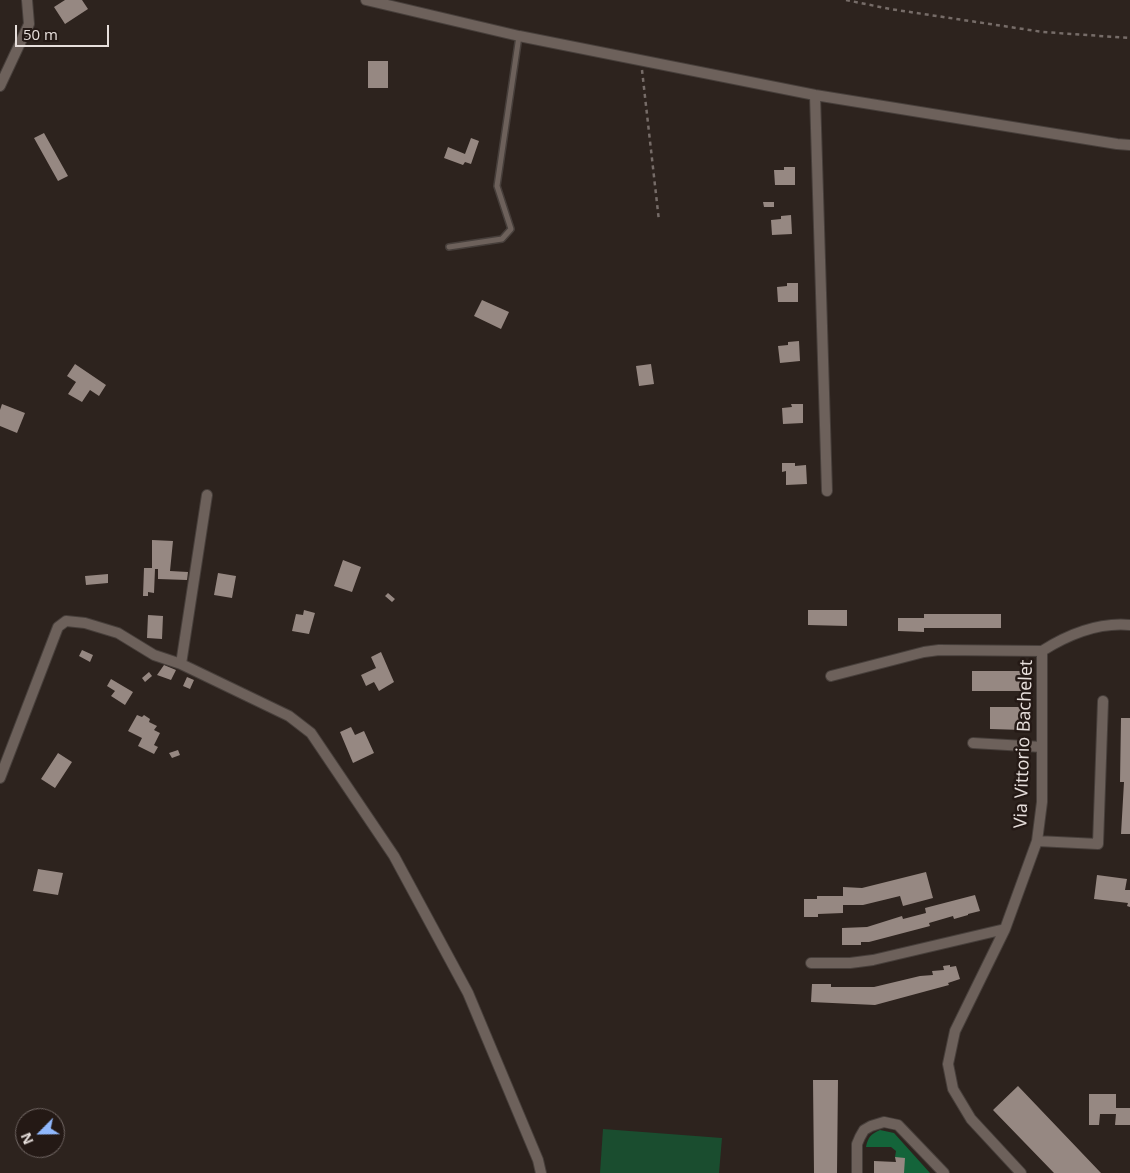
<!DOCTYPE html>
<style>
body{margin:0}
#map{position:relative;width:1130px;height:1173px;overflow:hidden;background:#2d231e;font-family:"Open Sans",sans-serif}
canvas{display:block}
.north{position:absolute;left:15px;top:1108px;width:50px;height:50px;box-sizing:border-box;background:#241915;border:1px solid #726865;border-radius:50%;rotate:247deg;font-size:14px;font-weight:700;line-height:20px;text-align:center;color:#e7dfdc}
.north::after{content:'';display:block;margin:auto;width:18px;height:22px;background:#90b8fd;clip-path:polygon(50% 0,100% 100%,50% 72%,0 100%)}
.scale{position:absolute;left:15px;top:25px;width:94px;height:22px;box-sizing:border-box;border:2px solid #e7dfdc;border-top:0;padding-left:6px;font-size:15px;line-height:18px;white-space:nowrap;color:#e7dfdc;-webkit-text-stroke:4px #241915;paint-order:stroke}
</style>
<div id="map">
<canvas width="1130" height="1173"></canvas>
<div class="north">N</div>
<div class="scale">50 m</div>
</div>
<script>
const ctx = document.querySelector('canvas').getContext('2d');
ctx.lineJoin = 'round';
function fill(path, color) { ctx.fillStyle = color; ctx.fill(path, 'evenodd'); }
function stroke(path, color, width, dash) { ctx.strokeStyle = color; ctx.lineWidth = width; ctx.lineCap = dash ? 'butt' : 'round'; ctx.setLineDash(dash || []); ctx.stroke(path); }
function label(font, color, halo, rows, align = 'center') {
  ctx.font = font + ' "Open Sans",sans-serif'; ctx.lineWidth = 5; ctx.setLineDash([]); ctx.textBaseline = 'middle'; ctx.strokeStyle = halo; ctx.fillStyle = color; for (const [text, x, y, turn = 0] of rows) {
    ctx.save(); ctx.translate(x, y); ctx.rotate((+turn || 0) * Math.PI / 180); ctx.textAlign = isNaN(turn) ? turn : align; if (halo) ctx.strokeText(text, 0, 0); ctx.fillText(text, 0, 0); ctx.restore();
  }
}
const green = new Path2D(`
 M603,1129L722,1138L719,1173H600Z`);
const forest = new Path2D(`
 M880,1130L894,1133L930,1173H904L895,1157L896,1151L891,1147H866C868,1137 871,1134 880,1130Z`);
const building = new Path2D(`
 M65,0H82L88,9L65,24L54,7Z
 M368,61H388V88H368Z
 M44,133L68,176L58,181L34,138Z
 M471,138L479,141L471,164L465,162L463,165L444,158L448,147L465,154Z
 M784,167H795V185H775L774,170H784Z
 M763,202H774V207H764Z
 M791,215L792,234L772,235L771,220L781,219V216Z
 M787,283H798V302H778L777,287L787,286Z
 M482,300L509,312L501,329L474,316Z
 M799,341L800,361L780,363L778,346L788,345V342Z
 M75,364L106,385L99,396L90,390L82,402L68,394L76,382L67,376Z
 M651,364L654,384L639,386L636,366Z
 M2,404L25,413L17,433L0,426V410Z
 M791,404H803V423L783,424L782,408L792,407Z
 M782,463H795V466L806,465L807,484L786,485V471L782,472Z
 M152,540L173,541L170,571L188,572L187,580L158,579V569H155L154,593L148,592V596H143L144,568H152Z
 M343,560L361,567L352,592L334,586Z
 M218,573L236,576L232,598L214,595Z
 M108,574V583L86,585L85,576Z
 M388,593L395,599L392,602L385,596Z
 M304,610L315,613L309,634L292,631L296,614L303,615Z
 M808,610H847V626L808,625Z
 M924,614H1001V628H924V632L898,631V618H924Z
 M148,615L163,616L162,639L147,638Z
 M82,650L93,655L90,662L79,656Z
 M381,652L394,682L379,691L374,682L366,686L361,675L376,668L371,657Z
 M164,665L176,670L171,680L157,675Z
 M972,671H1023V691H972Z
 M149,672L152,676L145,682L142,678Z
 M187,677L194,680L190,689L183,686Z
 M111,679L133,692L125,705L111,696L115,691L107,686Z
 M990,707H1024L1023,730L990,729Z
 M137,715L142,717L144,715L150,719L149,722L157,726L154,730L160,733L154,745L158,747L154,754L138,746L142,738L128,731Z
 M1121,718H1130V834H1121L1124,782H1120Z
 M351,727L355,735L364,731L374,753L353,763L340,732Z
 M178,750L180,755L172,758L169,753Z
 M58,753L72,762L55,788L41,779Z
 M38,869L63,873L58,895L33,891Z
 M926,872L933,898L903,906L900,896L863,905H843V913L818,914V917H804V899H817V896H843V887L862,888Z
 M1097,875L1127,879L1125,890H1130V907L1127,906L1128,903L1094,899Z
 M975,895L980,911L968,914V915L954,919L953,916L929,923L930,926L869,942H861V945H842V928L867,927L902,916L903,919L926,913L925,908Z
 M950,965V967L956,966L960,979L948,983L949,985L875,1005L811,1002L812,984H831V987H874L920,976L933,975L932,971L944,970L943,966Z
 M813,1080H838L837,1173H814Z
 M1018,1086L1101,1173H1054L993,1110Z
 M1089,1094H1116V1108H1130V1125H1115L1116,1114H1100L1099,1125H1089Z
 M895,1157L905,1158L904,1173H874V1161L896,1162Z`);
const path = new Path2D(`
 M846,0L890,9L1043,32L1130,38
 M642,70L659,221`);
const lane = new Path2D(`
 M449,247L502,239L511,229L497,186L519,36`);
const street = new Path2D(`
 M366,0L519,36L815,95L1117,144L1130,145
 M0,86L29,24L27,0
 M815,95L827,491
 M181,664L207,495
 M831,676L924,652L939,650L1042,651
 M973,743L1042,747
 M0,778L58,627L66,621L85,623L118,633L154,655L181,664L289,716L311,733L394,856L468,993L538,1160L541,1173
 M1037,841L1098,844L1103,701
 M811,963H850L873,960L1005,929
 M857,1173V1144L860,1137L864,1130L871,1126L884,1122L898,1125L944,1173
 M1021,1173L971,1119L953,1089L948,1064L955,1031L1005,929L1037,841L1042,802V651C1069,634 1098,622 1130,625`);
const streetNames = [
 ["Via Vittorio Bachelet",1024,744,-88]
];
fill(green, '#1a4d2f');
fill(forest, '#14643a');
fill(building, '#968882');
stroke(lane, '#473f3b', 8);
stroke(street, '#473f3b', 12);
stroke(path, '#766c68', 2.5, [4, 4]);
stroke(lane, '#6d615b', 5);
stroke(street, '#6d615b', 10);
label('18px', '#e7dfdc', '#241915', streetNames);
</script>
